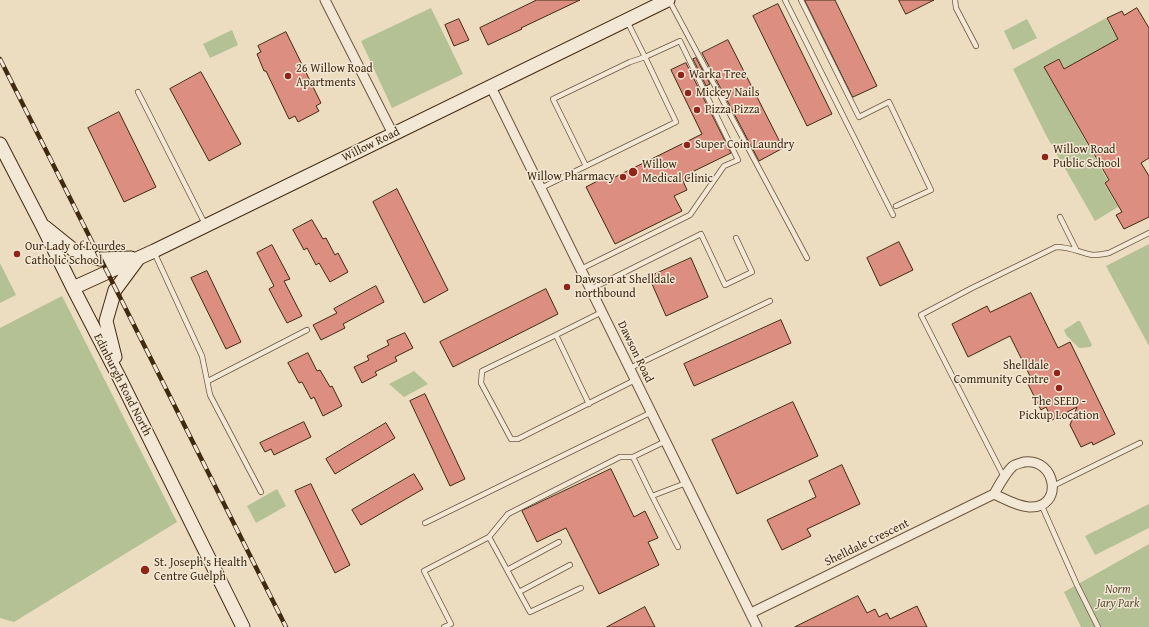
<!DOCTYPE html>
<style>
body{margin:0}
canvas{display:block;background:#ecdcc0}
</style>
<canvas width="1149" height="627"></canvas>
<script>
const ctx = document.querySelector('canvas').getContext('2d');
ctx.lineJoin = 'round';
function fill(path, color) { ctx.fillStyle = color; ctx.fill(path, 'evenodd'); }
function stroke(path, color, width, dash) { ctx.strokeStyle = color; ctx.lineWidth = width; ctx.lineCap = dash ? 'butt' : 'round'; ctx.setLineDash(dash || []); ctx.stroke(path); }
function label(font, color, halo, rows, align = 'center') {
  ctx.font = font + ' "Gentium Book Plus",serif'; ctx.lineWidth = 3; ctx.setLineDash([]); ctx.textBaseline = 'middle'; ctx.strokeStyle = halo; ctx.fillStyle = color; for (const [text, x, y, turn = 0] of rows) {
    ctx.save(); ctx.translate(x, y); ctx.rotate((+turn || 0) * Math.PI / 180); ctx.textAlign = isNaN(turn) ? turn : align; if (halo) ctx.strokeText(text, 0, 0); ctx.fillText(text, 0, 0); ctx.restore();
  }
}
const green = new Path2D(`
 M431,8L463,74L392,108L361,41Z
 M1106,18L1114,33L1118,31L1121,37L1065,69L1059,58L1044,67L1108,181L1104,183L1118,207L1095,221L1047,137L1013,69Z
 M1027,19L1037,38L1013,50L1004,31Z
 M232,30L238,45L210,58L203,44Z
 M1149,244V346L1106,266Z
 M0,263L16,295L0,303Z
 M62,296L177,522L14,622L0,618V328Z
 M1078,321H1080L1092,345L1090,347L1079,348L1066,335L1064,330Z
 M414,371L428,384L404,397L389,384Z
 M277,489L286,506L256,523L247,506Z
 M1149,504V528L1095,555L1085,536Z
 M1149,544V627H1081L1064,592Z`);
const building = new Path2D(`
 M537,0H580L521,28L522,29L488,45L480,28Z
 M805,0H835L877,86L853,97Z
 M899,0H934L906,14Z
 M778,4L832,114L807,126L753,16Z
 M1137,8L1149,28V158L1141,163L1149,176V217L1124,229L1116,215L1122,212L1105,183L1109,180L1044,67L1059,59L1064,69L1118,39L1107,18L1122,11L1124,15Z
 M459,19L469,40L454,46L445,25Z
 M286,32L321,103L316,106L319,111L298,122L295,116L289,119L266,71H264L257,54L261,52L258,46Z
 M728,40L783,148L759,161L702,53Z
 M696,58L710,84L706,86L693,59Z
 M686,63L731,153L688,174L690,178L683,181L687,190L674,196L682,211L615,244L586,187L607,176L609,180L702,134L671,70Z
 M201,72L241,144L209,161L170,89Z
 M119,112L156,187L124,202L88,128Z
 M397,189L448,290L424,303L373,202Z
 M312,220L323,239L326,238L335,255L338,253L348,272L330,282L319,263L316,265L307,248L304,250L293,230Z
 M899,242L913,270L880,286L867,258Z
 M272,245L290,279L284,281L302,316L287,323L269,289L274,286L257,253Z
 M691,258L708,297L666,316L649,277Z
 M207,271L241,342L226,349L191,278Z
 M376,286L384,302L343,324L345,328L321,340L313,325L337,313L334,309Z
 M546,289L558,314L453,367L440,342Z
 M1031,293L1058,348L1070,342L1115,434L1093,445L1092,442L1081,447L1070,425L1077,407L1052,420L1046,407L1041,410L1027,382L1032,380L1010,336L968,357L952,324L987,306L990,312Z
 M781,320L791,343L694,386L684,364Z
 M405,333L413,348L395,357L397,361L375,372L377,375L362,383L354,367L369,360L367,356L389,345L387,341Z
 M308,353L317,371L320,370L330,387L332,386L342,406L323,416L314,397L311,399L302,382L299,383L288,363Z
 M425,394L465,479L450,486L410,401Z
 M793,402L818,456L737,494L712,440Z
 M304,422L311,437L274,455L271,449L265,452L260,443Z
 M386,423L395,438L335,474L326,459Z
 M842,465L860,504L807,529L811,536L782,550L767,520L816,497L809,481Z
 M611,469L634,517L645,511L658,538L648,542L659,565L599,594L566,528L537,542L522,511Z
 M414,474L423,489L361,525L352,510Z
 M311,484L350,565L335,573L295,491Z
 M858,596L867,613L875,609L879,617L887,613L890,619L917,606L927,627H795Z
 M645,607L655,627H607Z`);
const service = new Path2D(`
 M669,0L807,258
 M785,0L893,215
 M801,0L859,117L889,102L931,190L896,206
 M955,0L956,8L976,46
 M138,92L205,224
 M541,188L586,166L553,99L630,62L645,57L676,122L586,166
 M1060,217L1076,249
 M154,252L202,356L210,395L261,492
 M581,269L690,215L724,166L738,160L680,41L645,57L627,21
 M591,289L701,234L725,285L752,272L736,238
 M556,335L602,312
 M630,368L770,301
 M208,381L307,330
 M589,404L556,335L482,371L481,383L511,439H518L635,380
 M666,441L633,457L652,496L686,483
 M1004,477L921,315L972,288L1056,247C1072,247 1080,253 1093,255C1098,255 1104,254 1109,253L1149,233
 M1053,486L1140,443
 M652,496L678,547
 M1041,504L1077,585L1098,627
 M425,523L652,412
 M507,570L559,542
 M581,588L530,612L489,537L508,514L620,457H633
 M519,592L570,565
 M444,627L451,624L424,571L489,537`);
const minor = new Path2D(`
 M325,0L393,134
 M491,87L757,627
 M751,613L994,494C998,487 1006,472 1013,466C1016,464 1021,463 1024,462C1056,457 1065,509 1029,507C1016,506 1005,499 994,494`);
const secondary = new Path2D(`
 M0,144L42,225L73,288L120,379L243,627
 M45,227L76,252L100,259L131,258
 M73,288L154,251L668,0
 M115,357L106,321L115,290L138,259`);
const rail = new Path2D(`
 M0,59L286,627`);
const markers = [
 [681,75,4,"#8f2418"],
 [288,76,4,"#8f2418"],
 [688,93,4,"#8f2418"],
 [697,110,4,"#8f2418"],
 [687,145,4,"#8f2418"],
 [1045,157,4,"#8f2418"],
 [633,172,5,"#8f2418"],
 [623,177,4,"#8f2418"],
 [17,254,4,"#8f2418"],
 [567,287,4,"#8f2418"],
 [1057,373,4,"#8f2418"],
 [1059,388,4,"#8f2418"],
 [145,570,5,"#8f2418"]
];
const poiNames = [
 ["26 Willow Road",296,69],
 ["Apartments",296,83],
 ["Warka Tree",689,75],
 ["Mickey Nails",696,93],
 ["Pizza Pizza",705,110],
 ["Super Coin Laundry",695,145],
 ["Willow Road",1053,150],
 ["Public School",1053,164],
 ["Willow",642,165],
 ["Medical Clinic",642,179],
 ["Willow Pharmacy",615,177,"right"],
 ["Our Lady of Lourdes",25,247],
 ["Catholic School",25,261],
 ["Dawson at Shelldale",575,280],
 ["northbound",575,294],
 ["Shelldale",1049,366,"right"],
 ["Community Centre",1049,380,"right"],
 ["The SEED -",1059,402,"center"],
 ["Pickup Location",1059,416,"center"],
 ["St. Joseph's Health",154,563],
 ["Centre Guelph",154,577]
];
const streetNames = [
 ["Willow Road",371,145,-26],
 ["Dawson Road",635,352,64],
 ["Edinburgh Road North",122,385,63],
 ["Shelldale Crescent",867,543,-26]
];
const parkNames = [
 ["Norm",1118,590],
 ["Jary Park",1118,604]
];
fill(green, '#b4c195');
fill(building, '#dc8e80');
stroke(building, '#402b12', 1);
stroke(service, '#6b573e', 6);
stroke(minor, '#6b573e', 11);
stroke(secondary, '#402b12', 15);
stroke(service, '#f3e8d6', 4.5);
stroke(minor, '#f3e8d6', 9);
stroke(secondary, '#f3e8d6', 13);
stroke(rail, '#402b12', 4.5);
stroke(rail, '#f3e8d6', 3, [9]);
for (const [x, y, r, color] of markers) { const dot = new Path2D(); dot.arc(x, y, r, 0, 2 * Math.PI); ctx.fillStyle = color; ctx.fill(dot); stroke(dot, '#f3e8d6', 1.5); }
label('12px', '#402b12', '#f3e8d6', poiNames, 'left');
label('12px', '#402b12', '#f3e8d6', streetNames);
label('italic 12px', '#5d5033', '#f3e8d6', parkNames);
</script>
